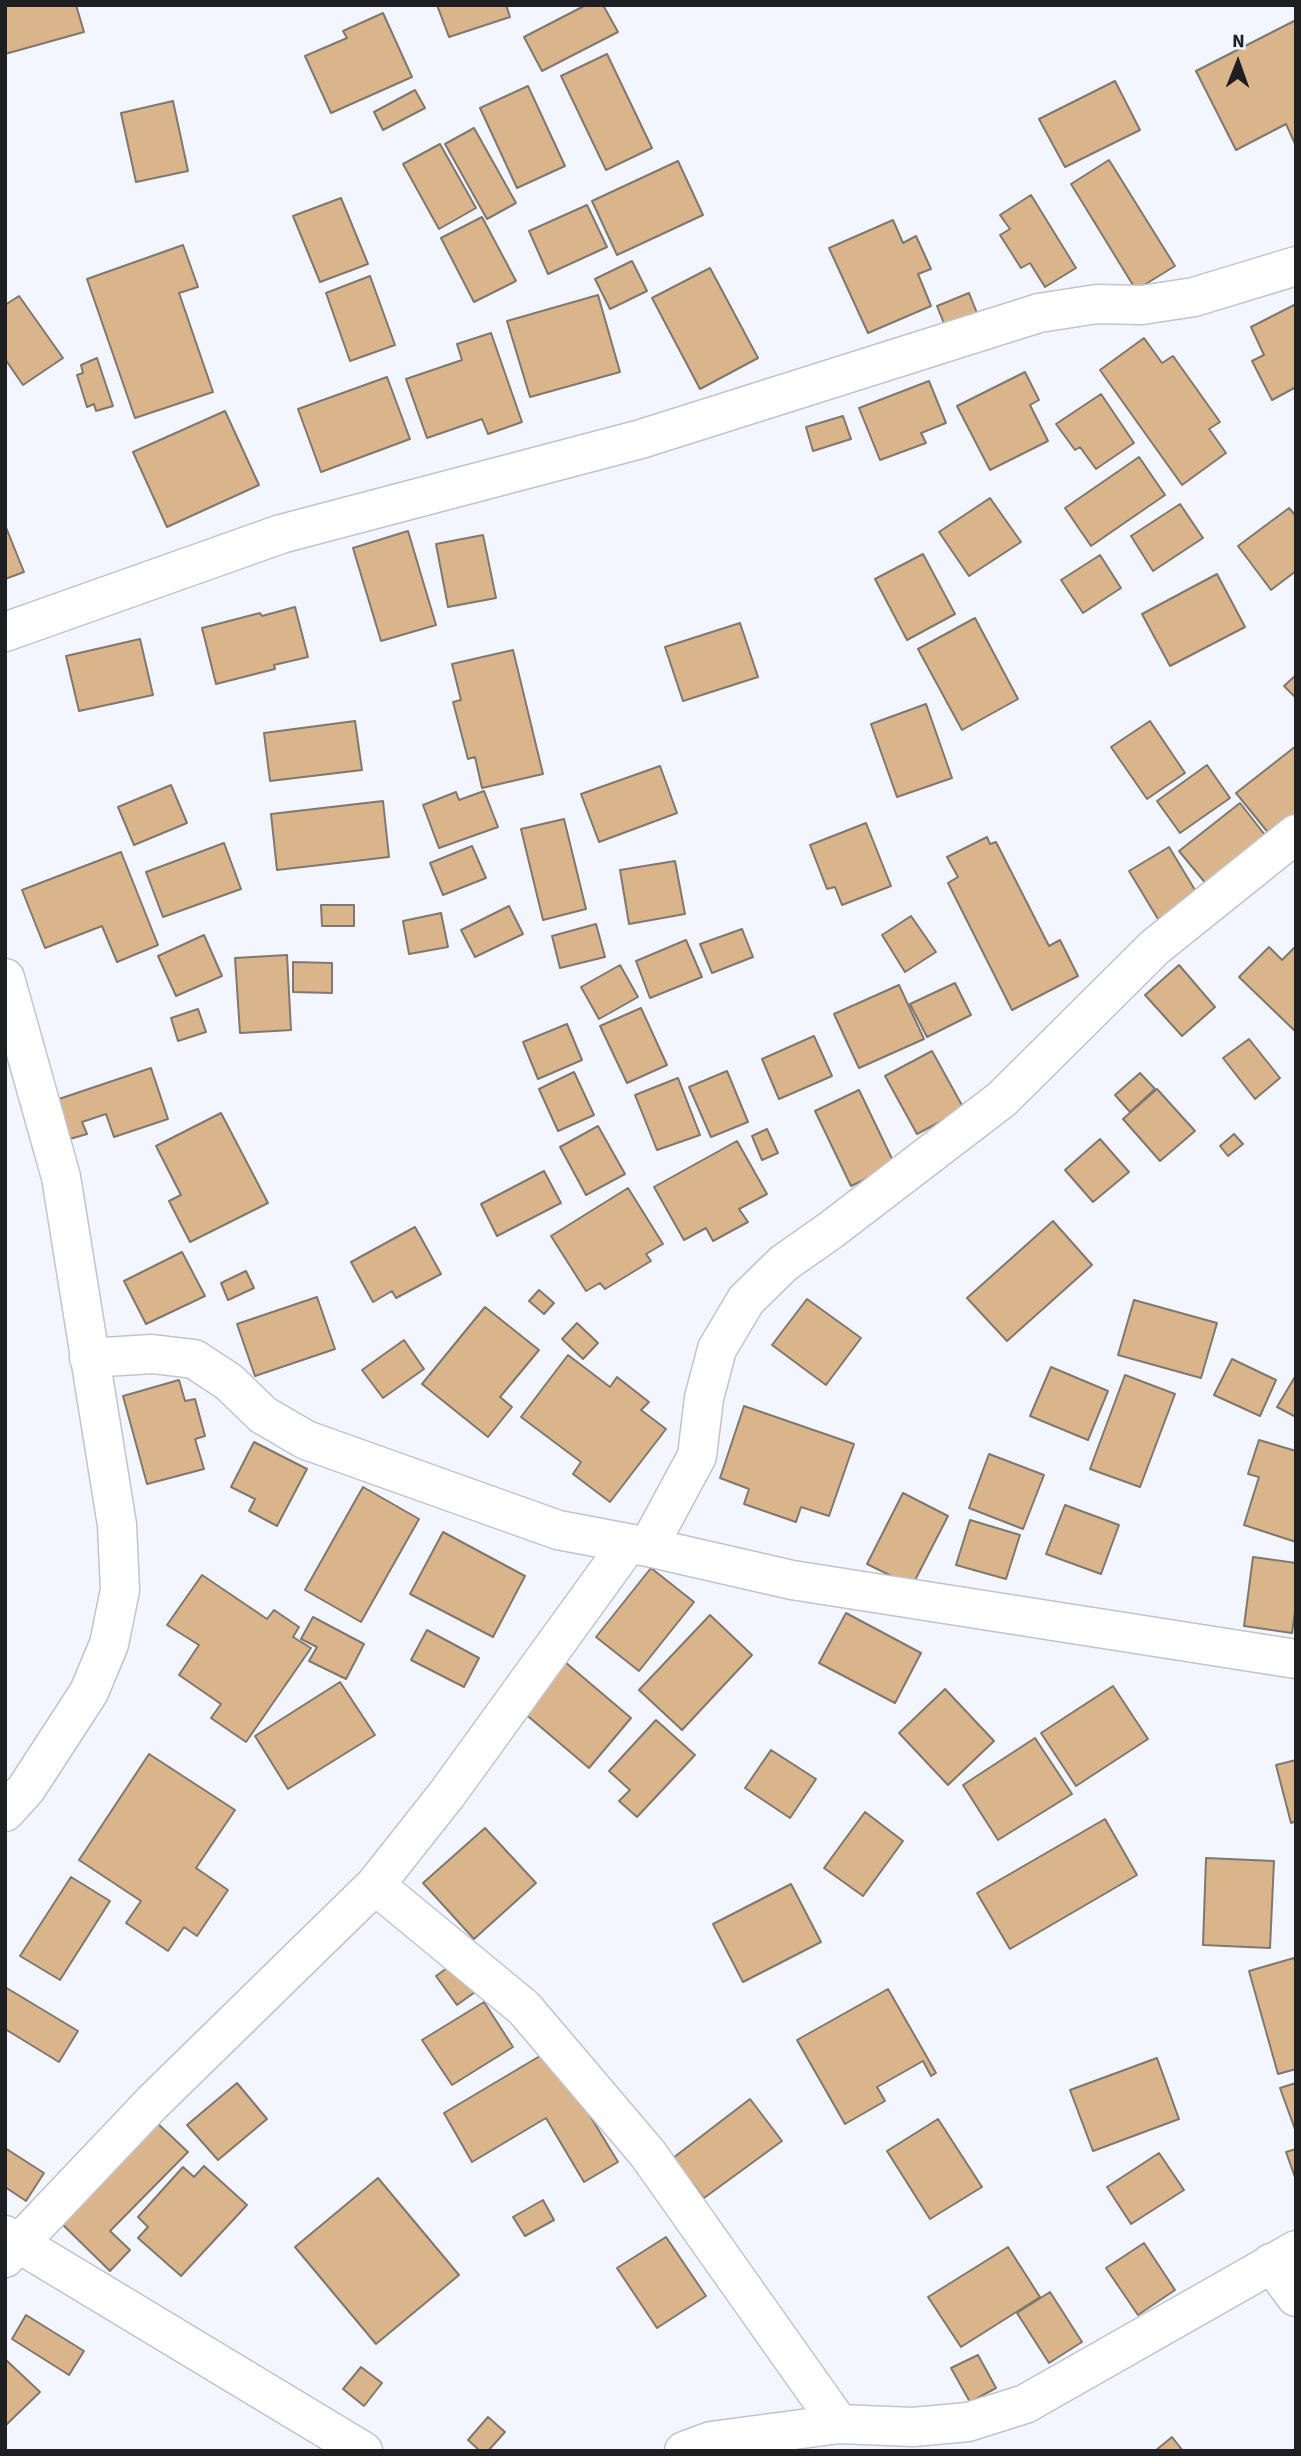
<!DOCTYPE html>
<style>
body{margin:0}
#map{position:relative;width:1301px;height:2456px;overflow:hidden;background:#f3f5ff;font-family:"Source Sans 3",sans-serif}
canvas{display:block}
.frame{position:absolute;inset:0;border:7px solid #1e1f23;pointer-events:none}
.north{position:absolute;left:1203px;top:28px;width:70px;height:70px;-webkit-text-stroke:5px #f3f5ff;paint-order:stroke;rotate:1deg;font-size:19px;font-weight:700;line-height:28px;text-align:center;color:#1e1f23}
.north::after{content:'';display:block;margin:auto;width:24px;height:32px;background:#1e1f23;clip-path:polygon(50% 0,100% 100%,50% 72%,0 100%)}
</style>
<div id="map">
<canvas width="1301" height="2456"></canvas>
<div class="frame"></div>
<div class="north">N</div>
</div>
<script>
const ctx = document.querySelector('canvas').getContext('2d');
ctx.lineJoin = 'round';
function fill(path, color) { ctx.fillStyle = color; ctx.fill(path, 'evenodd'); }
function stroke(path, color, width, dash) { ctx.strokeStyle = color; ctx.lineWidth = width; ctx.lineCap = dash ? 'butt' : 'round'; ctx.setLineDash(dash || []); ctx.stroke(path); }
const building = new Path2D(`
 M76,5L84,32L5,54V6Z
 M437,5H506L510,17L449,37Z
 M586,5H603L618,32L542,71L524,37Z
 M383,13L412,77L331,113L305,56L347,38L343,31Z
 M1296,20V146L1286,124L1236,150L1196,71Z
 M607,54L652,148L606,170L561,76Z
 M1115,81L1140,130L1065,167L1039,119Z
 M528,86L565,166L517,188L480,108Z
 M415,90L425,108L383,130L374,112Z
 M173,101L188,171L136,182L121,113Z
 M474,128L516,203L487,219L445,144Z
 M440,144L476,208L439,229L403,164Z
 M1109,160L1175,266L1136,290L1071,184Z
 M678,161L703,215L617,255L592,201Z
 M1031,195L1076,268L1045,287L1030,263L1021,268L1000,235L1010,229L1000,215Z
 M341,198L368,264L320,282L293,216Z
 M587,205L607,247L548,274L529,231Z
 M482,217L516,281L474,302L441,238Z
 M893,220L903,243L916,236L931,269L918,274L931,306L868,333L829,248Z
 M183,245L198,287L179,293L213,392L135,418L87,279Z
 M632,261L647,291L610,309L595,279Z
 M710,268L758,358L700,389L652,298Z
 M370,276L395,345L350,361L326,293Z
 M969,293L977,313L945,326L937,306Z
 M598,295L620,372L530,397L507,321Z
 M19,296L63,358L23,385L5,359V305Z
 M1296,304V387L1272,400L1252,361L1264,355L1251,327Z
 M491,333L522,422L488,434L482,419L427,438L406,379L462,360L457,344Z
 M1144,338L1162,363L1173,356L1220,422L1209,429L1226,453L1182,485L1100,370Z
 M97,358L113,406L96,411L94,404L87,407L77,375L83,373L81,365Z
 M1025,372L1039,400L1030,405L1048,441L990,470L957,406Z
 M387,377L410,439L321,472L298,409Z
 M929,381L946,423L921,433L926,443L880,460L859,408Z
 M1101,394L1134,443L1096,469L1080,447L1075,450L1056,424Z
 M225,411L259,485L167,527L133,452Z
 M843,416L851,439L813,451L806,427Z
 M1139,457L1165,495L1091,546L1065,508Z
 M990,498L1021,542L969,576L939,532Z
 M1180,504L1203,538L1153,571L1131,536Z
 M1289,508L1296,516V571L1271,590L1238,546Z
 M5,525L24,572L5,579Z
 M408,531L436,625L381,641L353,548Z
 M483,535L496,598L448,607L436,544Z
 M923,554L955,614L907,640L875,579Z
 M1100,555L1121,588L1083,613L1061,580Z
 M1217,574L1245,627L1170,666L1142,614Z
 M295,607L308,657L274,665L275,669L216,684L202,628L260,613L262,616Z
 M975,618L1018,699L962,730L918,649Z
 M740,623L758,677L683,701L665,647Z
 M140,639L153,695L79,711L66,656Z
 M513,650L543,774L482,788L475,757L468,759L453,702L461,700L452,664Z
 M1296,675V698L1284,686Z
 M926,704L952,778L897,797L871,724Z
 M355,721L362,770L270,781L264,733Z
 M1150,721L1185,773L1147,799L1111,747Z
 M1296,746V824L1275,841L1236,793Z
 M1207,765L1230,798L1180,833L1157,801Z
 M660,766L677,813L599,842L581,794Z
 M171,785L187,823L134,845L118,807Z
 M484,791L498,827L439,848L423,805L456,792L459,800Z
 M383,801L389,857L277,870L271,814Z
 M1240,803L1272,844L1212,891L1179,851Z
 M564,819L586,909L543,920L521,829Z
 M866,823L891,886L842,905L835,887L827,889L810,845Z
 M987,837L990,844L996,842L1049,946L1060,940L1078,976L1012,1010L948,883L958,877L947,857Z
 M224,843L241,889L163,917L146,872Z
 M472,846L486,878L443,895L430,863Z
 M1169,847L1198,895L1158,919L1129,871Z
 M121,852L158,945L117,962L102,926L45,948L22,890Z
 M675,861L685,914L629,924L620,870Z
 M321,905H354V926H322Z
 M509,906L523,934L475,957L461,930Z
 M441,913L448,947L409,954L403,921Z
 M911,916L936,952L905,972L882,935Z
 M596,924L605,957L560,968L552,936Z
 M742,929L753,957L712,973L700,944Z
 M204,935L222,976L176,996L158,956Z
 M686,940L702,977L650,998L636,961Z
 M1296,946V1032L1239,977L1269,947L1282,960Z
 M287,955L291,1030L240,1033L235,958Z
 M293,962L332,963V993L293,992Z
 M620,965L638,997L599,1019L581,987Z
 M1179,965L1215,1007L1182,1036L1145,995Z
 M955,983L971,1015L927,1037L910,1004Z
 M899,985L924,1039L859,1068L834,1014Z
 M641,1008L667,1065L627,1083L600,1026Z
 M198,1009L206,1032L178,1041L171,1018Z
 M567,1024L582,1060L538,1079L523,1042Z
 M814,1036L832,1076L779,1099L762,1059Z
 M1249,1039L1280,1078L1255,1099L1223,1058Z
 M932,1051L964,1109L917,1134L885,1076Z
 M151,1068L168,1119L114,1137L106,1114L82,1122L87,1134L63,1141L50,1102Z
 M727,1071L748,1122L711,1137L689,1087Z
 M574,1072L594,1115L558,1131L539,1089Z
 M1140,1073L1155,1089L1130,1112L1115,1095Z
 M678,1078L700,1135L657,1150L635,1095Z
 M1157,1089L1195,1131L1160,1161L1123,1119Z
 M859,1090L895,1165L851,1186L815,1111Z
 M221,1113L268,1203L190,1242L169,1201L181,1195L156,1146Z
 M598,1126L625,1174L586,1195L560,1147Z
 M767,1129L778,1153L762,1160L752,1136Z
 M1234,1134L1243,1144L1228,1156L1220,1146Z
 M1100,1139L1129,1172L1093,1202L1065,1170Z
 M737,1141L767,1194L739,1209L748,1222L713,1241L706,1228L684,1240L654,1187Z
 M544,1171L561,1203L497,1236L481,1204Z
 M628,1188L663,1244L646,1254L651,1261L605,1289L600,1283L586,1291L551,1236Z
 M1053,1221L1092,1265L1007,1341L967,1298Z
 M415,1227L441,1274L396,1298L392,1291L373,1302L351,1262Z
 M182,1252L205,1296L146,1324L124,1281Z
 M246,1271L254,1288L228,1300L221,1283Z
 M539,1290L554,1303L544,1314L529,1301Z
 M317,1297L335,1349L255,1376L237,1324Z
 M807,1299L861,1338L826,1385L772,1345Z
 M1134,1300L1217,1323L1201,1378L1118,1355Z
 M485,1307L539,1350L500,1397L512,1407L488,1437L422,1384Z
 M577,1323L598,1343L583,1359L562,1339Z
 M404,1340L424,1369L383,1398L362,1370Z
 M568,1355L610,1387L617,1377L649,1402L641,1410L666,1429L610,1502L573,1474L581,1462L521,1417Z
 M1232,1359L1276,1380L1260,1416L1214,1395Z
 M1051,1367L1108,1391L1088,1440L1030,1416Z
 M1125,1375L1175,1394L1140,1487L1090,1469Z
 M1296,1375V1417L1277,1407Z
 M179,1380L185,1401L195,1399L205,1436L195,1439L204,1469L147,1484L123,1396Z
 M744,1406L854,1444L829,1516L801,1507L796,1522L744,1504L749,1489L720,1478Z
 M1259,1440L1296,1451V1542L1244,1525L1259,1477L1248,1474Z
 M254,1442L307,1469L277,1526L249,1511L255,1499L231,1487Z
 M989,1454L1044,1475L1023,1529L969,1508Z
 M363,1487L419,1519L361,1622L305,1590Z
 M903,1493L948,1516L912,1586L867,1564Z
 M1065,1505L1119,1525L1101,1574L1046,1554Z
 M970,1520L1020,1535L1006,1579L956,1565Z
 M443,1532L525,1576L493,1637L410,1594Z
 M1253,1557L1296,1563V1604L1292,1633L1244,1626Z
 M651,1568L694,1602L639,1671L596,1637Z
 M202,1575L267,1619L274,1610L299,1627L293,1637L311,1648L246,1742L211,1718L221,1704L179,1675L199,1645L167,1625Z
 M846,1613L921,1653L895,1703L819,1663Z
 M710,1615L752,1655L682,1730L639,1690Z
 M313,1617L364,1644L346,1679L309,1661L317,1647L301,1639Z
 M427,1630L479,1658L464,1687L411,1660Z
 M565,1662L631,1718L589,1768L523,1712Z
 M340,1682L375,1735L288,1789L255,1736Z
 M1113,1686L1148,1739L1076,1786L1041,1733Z
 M945,1689L994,1741L948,1785L899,1733Z
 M656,1720L695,1755L637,1817L619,1801L630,1790L609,1771Z
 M1035,1738L1072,1794L998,1840L963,1785Z
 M771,1750L816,1779L790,1818L745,1788Z
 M149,1754L235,1810L196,1868L228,1890L197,1936L184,1927L168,1951L126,1923L141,1901L79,1860Z
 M1296,1760V1821L1291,1823L1276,1765Z
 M865,1812L903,1841L863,1896L824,1868Z
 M1105,1819L1137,1875L1010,1949L977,1893Z
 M485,1828L536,1883L474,1939L423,1883Z
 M1206,1858L1274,1861L1270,1948L1203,1945Z
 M71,1877L110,1901L60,1980L20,1956Z
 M791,1884L821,1942L743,1982L713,1924Z
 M1294,1958L1296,1965V2069L1278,2074L1249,1971Z
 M454,1963L475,1992L457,2005L436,1976Z
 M5,1987L78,2031L59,2062L5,2029Z
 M888,1989L936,2073L931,2076L923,2061L877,2087L885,2101L845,2124L797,2040Z
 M484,2002L513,2047L452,2085L422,2040Z
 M550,2050L618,2162L584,2182L546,2118L472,2162L444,2113Z
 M1157,2058L1179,2119L1093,2151L1070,2090Z
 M237,2083L267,2119L218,2160L187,2125Z
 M1296,2083V2132L1280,2088Z
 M750,2099L782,2141L704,2198L673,2158Z
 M938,2119L982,2187L930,2219L887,2151Z
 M156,2122L188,2152L110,2231L130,2250L110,2271L58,2220Z
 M5,2148L44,2173L26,2201L5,2187Z
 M1296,2149V2180L1286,2152Z
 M1159,2153L1184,2190L1131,2224L1107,2187Z
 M204,2166L247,2205L181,2276L138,2238L148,2227L138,2217L183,2167L194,2177Z
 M378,2178L459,2275L376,2344L295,2247Z
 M543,2200L554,2220L525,2236L513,2217Z
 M666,2237L706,2296L657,2328L617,2268Z
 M1144,2243L1175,2290L1138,2315L1106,2268Z
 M1008,2247L1040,2297L961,2347L928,2297Z
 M1050,2292L1082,2342L1049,2363L1017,2313Z
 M26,2315L84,2351L69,2375L12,2339Z
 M978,2355L996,2388L970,2402L951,2368Z
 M5,2359L40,2392L5,2426Z
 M361,2367L382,2383L364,2406L343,2389Z
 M488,2417L505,2432L488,2451H480L468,2440Z
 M1172,2437L1183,2451H1155Z`);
const minor = new Path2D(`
 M5,632L281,534L641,439L1039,313L1097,304L1142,305L1194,297L1296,266
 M5,978L61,1177L117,1525L120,1590L109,1644L89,1692L26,1789L5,1812
 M89,1358L152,1354L194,1359L229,1382L263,1415L306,1440L558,1530L648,1547L792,1580L1296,1659
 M648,1547L697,1456L704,1398L717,1349L746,1300L784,1263L831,1230L1002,1099L1155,947L1296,834
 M375,1885L524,2008L648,2154L839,2424
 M5,2258L153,2102L375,1885L447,1794L628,1544
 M1271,2263L1296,2297
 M684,2451L711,2441L839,2424L913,2427L968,2422L1025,2404L1296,2250`);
const tertiary = new Path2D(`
 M5,2235L363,2451`);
fill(building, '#dab58b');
stroke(building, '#80786f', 2);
stroke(minor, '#c1c3cf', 41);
stroke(tertiary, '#c1c3cf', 41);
stroke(minor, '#fff', 38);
stroke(tertiary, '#fff', 38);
</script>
